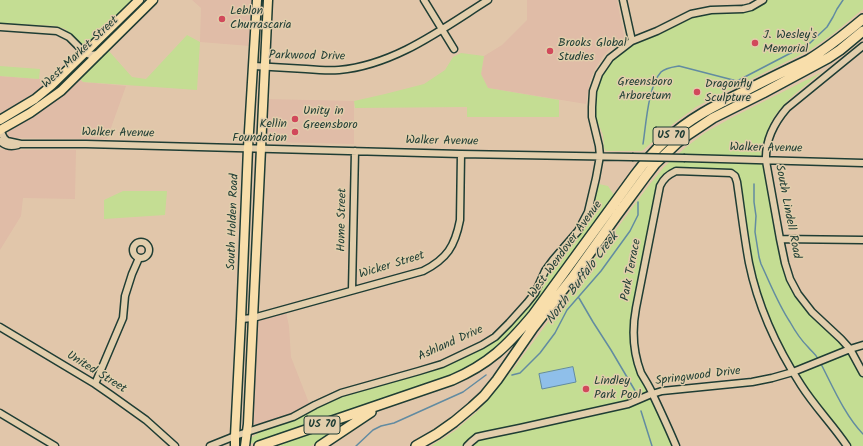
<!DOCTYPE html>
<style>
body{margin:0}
canvas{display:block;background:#e1c6aa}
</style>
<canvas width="863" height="446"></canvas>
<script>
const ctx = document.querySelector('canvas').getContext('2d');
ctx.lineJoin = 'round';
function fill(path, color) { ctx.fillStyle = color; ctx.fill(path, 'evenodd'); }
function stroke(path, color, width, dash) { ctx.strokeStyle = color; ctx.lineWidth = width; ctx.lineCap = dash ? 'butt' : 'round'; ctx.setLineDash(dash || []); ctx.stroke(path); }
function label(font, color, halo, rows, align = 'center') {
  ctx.font = font + ' Kalam,sans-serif'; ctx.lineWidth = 3; ctx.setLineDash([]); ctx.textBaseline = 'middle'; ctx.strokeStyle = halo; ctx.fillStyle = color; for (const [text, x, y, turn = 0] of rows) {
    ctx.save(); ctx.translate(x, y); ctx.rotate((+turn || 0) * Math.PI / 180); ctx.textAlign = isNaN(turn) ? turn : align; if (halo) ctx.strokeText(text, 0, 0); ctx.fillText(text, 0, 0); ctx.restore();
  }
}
const built = new Path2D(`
 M192,0H253L250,46L200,42L201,8Z
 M527,0H617L624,36V38L613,46L603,56L595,69L590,80L586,104L488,88L481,74L484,56L502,45L527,20Z
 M0,76L39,79H50L35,92L16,105L0,113Z
 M79,78L83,82L126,86L107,139L13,138L8,136V131L9,129Z
 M267,99L354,101V144L266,142Z
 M0,150H76L75,199L23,198L21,216L0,250Z
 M286,312L289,326L291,357L309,403L288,415L275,420L256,425L253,424L252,421L257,323L259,321Z`);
const green = new Path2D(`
 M0,0H132L92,40L86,44L83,45L65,29L56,26L0,23Z
 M767,0H863V9L833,34L810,50L717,96L696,107L673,124L642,151H606L604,148L603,135L595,116L594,107L596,89L602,75L611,62L622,51L696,15L706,13L736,12L752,10L759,7Z
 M187,35L200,42L197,90L83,82L79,78L108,50L132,77L146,79Z
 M461,53L484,56L481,74L488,88L559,100V117H467V107L355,108L354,101L385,94L424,84L445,70L453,57Z
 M0,66L40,69L39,79L0,76Z
 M822,72C806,85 785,100 774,117C767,128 764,140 761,152L776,239L784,272L789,286L801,305L812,317L838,339L843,344L863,377V446H850L814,400L799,377L791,362L771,322L760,290L753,268L739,177C737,173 736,171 731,169L674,168L663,175L659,179L657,184L648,235L633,305L631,326L636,362L674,446H431L456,430L479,410L514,368L649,185L664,167L686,147L706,132L731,118Z
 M599,184L608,186L614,195L521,322C500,348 481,361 450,375L250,444L251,438L258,433L290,422L318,407L336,399L429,371L449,363L468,355L486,345L499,337L514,322L536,295L549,273L570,243L583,229L591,215Z
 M123,191H167L165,215L104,219V200Z
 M340,425L342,428L311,446H276L325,429Z`);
const water = new Path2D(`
 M573,367L576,382L542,389L539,374Z`);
const stream = new Path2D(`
 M643,144C646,125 648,86 661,72C665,68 673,67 679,66L737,81L810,43L827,27L833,17L837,9L843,0
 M754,184V202L756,216L755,232L759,257L761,264C770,283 778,304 790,322C795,331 801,340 808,347C812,352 816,354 818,359
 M579,298L593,322L611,350L637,394
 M820,362C832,385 845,416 863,434
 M512,375L520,373L540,353L555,333L567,310L601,271L630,231L638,215V202
 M641,411L652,446
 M356,446L373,430L381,426L394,423L463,392L486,375`);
const minor = new Path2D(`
 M424,0L454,49
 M623,0L632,41
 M0,27L57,31L69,37L85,53L90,55L99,54
 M863,46L787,108C774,123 765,141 766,161L780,239L785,263L790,279L798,294L812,312L841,339L850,349L863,373
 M254,66C271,67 288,68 306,69C317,70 328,71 339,70C395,65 442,29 488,0
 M0,130L4,138L7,141L21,144H86L461,154L632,157
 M0,141C5,146 11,147 18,145
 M685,158L863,163
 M780,239L863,240
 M133 250a8 8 0 1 1 16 0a8 8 0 1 1-16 0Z
 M352,290L355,151
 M241,319L253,318L423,271C447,259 455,246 460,220L461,154
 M0,327L95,384L111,395L146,420L175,446
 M95,384L123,318L125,296L132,274L139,258
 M0,413L55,446
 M210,446L235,436L293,417L315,405L341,393L419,371L442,364L482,345L495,337L509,323L527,303L535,293L545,271L553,260L578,231L588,212L596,178L600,156L599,146L592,117V107L593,91L599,74L610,58L632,41L657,31L691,14L711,10L743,9L751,7L763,0
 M467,446L471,442L477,437L486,435L520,428L628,404L649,395L662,391L752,382L772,378L793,372L850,349L863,345
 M676,446C669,429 661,412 653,395C650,387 645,380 641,373C633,352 632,329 636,308L660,186C664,178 668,175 676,171L731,173L735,176L737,182C741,209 744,236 749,263C758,307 777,348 801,385C815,407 833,425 847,446`);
const major = new Path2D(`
 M0,120L35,99L52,85L139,0
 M0,130L30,113L61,91L153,0
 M235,446V436L241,319L248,148L257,0
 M245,446L248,424L268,0`);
const highway = new Path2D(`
 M259,446L452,380C489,364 507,346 533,315L635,175C644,163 654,151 665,141C688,119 716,105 745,91C766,80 787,70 808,60C828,48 845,34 863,19
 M320,446L371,412
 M416,446L437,434L454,422L472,407L484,396L497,380L533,328L572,278L617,215L645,177L655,164L677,143L689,134L713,118L763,93L828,58L840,50L863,31`);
const minorBridge = new Path2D(`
 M632,157L685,158`);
const markers = [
 [222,19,4,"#d1495b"],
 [755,43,4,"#d1495b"],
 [550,51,4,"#d1495b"],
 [697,92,4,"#d1495b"],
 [295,119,4,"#d1495b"],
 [295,132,4,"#d1495b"],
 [586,389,4,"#d1495b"]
];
const shields = [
 [671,136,36],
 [322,425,36]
];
const shieldNames = [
 ["US 70",671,136],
 ["US 70",322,425]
];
const poiNames = [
 ["Leblon",230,12],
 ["Churrascaria",230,26],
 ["J. Wesley's",763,36],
 ["Memorial",763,50],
 ["Brooks Global",558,44],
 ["Studies",558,58],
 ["Dragonfly",705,85],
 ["Sculpture",705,99],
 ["Unity in",303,112],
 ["Greensboro",303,126],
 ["Kellin",287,125,"right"],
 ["Foundation",287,139,"right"],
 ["Lindley",594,382],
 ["Park Pool",594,396]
];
const streetNames = [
 ["West Market Street",81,53,-43],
 ["Parkwood Drive",307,57,1],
 ["Walker Avenue",118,134,1],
 ["Walker Avenue",442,142,1],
 ["Walker Avenue",766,149,1],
 ["South Lindell Road",787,212,79],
 ["Home Street",343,220,-89],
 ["South Holden Road",234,222,-88],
 ["West Wendover Avenue",566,250,-54],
 ["Wicker Street",392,266,-17],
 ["Park Terrace",632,270,-79],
 ["Ashland Drive",451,344,-24],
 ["United Street",96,373,32],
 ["Springwood Drive",698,377,-7]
];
const parkNames = [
 ["Greensboro",645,83],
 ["Arboretum",645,97]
];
const waterNames = [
 ["North Buffalo Creek",583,279,-53]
];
fill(built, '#e0bca7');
fill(green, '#c4dd93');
fill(water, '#8fbfea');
stroke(water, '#628ba1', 1);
stroke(stream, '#628ba1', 1.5);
stroke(minor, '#1f3d34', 9);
stroke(major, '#1f3d34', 11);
stroke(highway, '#1f3d34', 12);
stroke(minor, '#e2ceac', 6);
stroke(major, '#f8deab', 8);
stroke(highway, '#f8deab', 9);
stroke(minorBridge, '#1f3d34', 9, []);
stroke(minorBridge, '#e2ceac', 6);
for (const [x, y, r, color] of markers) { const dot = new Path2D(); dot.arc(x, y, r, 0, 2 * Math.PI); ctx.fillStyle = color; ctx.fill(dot); stroke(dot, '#e2ceac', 1.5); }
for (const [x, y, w] of shields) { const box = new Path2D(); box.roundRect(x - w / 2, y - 9, w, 18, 3); ctx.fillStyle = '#e2ceac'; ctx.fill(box); stroke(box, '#1f3d34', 1); }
label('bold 11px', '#1f3d34', null, shieldNames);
label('12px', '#1f3d34', '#e2ceac', poiNames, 'left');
label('12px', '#1f3d34', '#e2ceac', streetNames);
label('12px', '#274539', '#e2ceac', parkNames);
label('italic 13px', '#25443d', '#e2ceac', waterNames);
</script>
